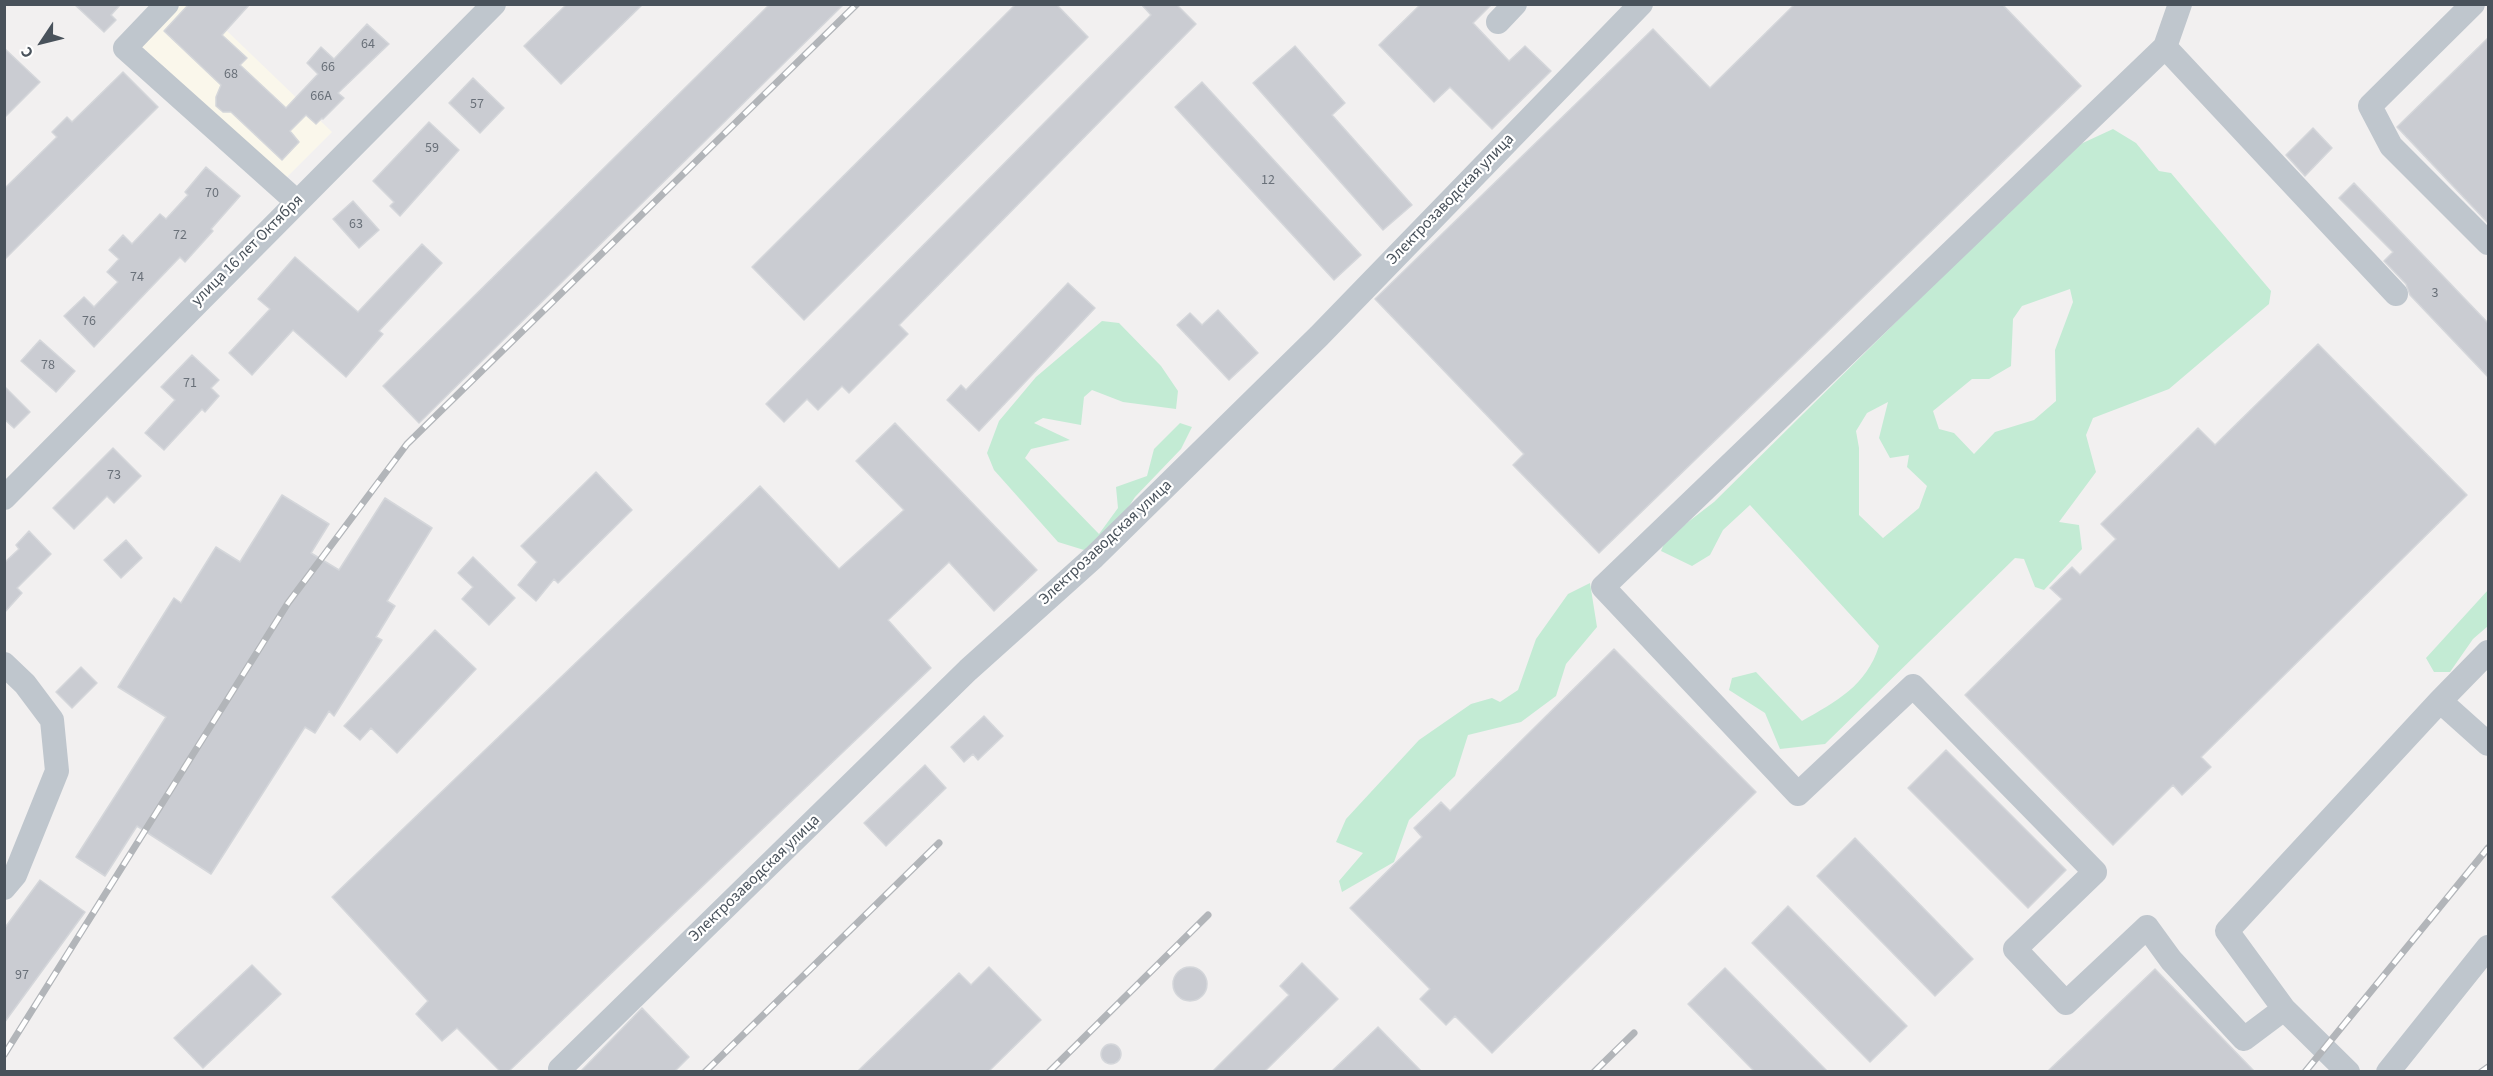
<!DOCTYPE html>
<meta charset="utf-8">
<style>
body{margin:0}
#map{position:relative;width:2493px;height:1076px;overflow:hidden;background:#f2f0f0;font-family:"Source Sans 3",sans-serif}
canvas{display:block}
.frame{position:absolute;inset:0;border:6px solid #49525b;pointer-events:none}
.north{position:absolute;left:12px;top:12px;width:60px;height:60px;-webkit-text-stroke:4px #fff;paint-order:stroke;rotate:235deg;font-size:16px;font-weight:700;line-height:24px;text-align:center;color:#49525b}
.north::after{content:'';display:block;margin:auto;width:21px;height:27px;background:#49525b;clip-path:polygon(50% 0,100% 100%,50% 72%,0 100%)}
</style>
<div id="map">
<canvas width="2493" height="1076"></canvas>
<div class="frame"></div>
<div class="north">С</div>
</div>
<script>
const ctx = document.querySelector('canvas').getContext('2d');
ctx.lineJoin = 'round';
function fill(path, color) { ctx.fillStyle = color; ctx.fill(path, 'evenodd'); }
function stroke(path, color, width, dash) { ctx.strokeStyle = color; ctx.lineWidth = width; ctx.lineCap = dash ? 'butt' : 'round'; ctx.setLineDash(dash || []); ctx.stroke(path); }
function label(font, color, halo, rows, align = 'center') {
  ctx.font = font + ' "Source Sans 3",sans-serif'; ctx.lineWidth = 4.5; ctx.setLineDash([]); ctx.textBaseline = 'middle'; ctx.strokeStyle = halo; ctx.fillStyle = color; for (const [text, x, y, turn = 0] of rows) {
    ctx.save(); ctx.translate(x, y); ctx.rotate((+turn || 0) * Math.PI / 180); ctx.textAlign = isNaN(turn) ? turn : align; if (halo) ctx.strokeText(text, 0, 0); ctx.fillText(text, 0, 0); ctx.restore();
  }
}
const commercial = new Path2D(`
 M177,5H200L332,132L285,179L139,44Z`);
const green = new Path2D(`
 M2113,129L2136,143L2159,171L2171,173L2271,291L2269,304L2169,389L2093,418L2086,435L2096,472L2059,522L2079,525L2082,549L2044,590L2035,587L2024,559L2015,558L1825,744L1780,749L1765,713L1729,690L1732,678L1756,672L1802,721C1837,701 1866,686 1879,646L1750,505L1723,530L1710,555L1692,566L1661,551L1666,539L1714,502L2072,148ZM2070,289L2073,302L2055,350L2056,401L2034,420L1995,432L1974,454L1954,433L1939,429L1933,411L1972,379H1989L2011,366L2013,319L2022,306ZM1888,402L1879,438L1890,458L1909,455L1907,467L1927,486L1919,508L1883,538L1859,515V448L1856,431L1867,413Z
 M1102,321L1119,323L1161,366L1178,391L1176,409L1123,402L1092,390L1084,397L1081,425L1043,418L1034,423L1070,440L1031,449L1025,458L1099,534L1118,508L1116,487L1147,476L1154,449L1180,423L1192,427L1181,449L1135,497L1111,534L1084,550L1058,542L994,470L987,453L999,421L1036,377Z
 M1590,583L1597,627L1566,664L1556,696L1521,722L1468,735L1455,776L1409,820L1394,862L1342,892L1339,881L1363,853L1336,842L1346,819L1419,740L1471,704L1492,698L1500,702L1518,690L1536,639L1568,594Z
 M2488,590V626L2473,639L2450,672H2434L2426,658Z`);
const building = new Path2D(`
 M74,4H121L111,15L116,20L104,32Z
 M189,4H250L222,35L247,58L240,65L286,108L318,74L307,63L321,47L334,59L367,24L389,44L338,93L344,98L323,119L322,118L316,124L306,115L290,131L299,142L282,160L231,112H223L216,106V97L221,85L164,31Z
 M567,4H643L561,84L524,46Z
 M770,4H844L419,423L383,386Z
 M1016,4H1056L1088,37L804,320L752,267Z
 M1141,4H1176L1196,24L899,325L908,334L849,393L842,386L818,410L807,399L784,422L766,404L1151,15Z
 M1421,4H1492L1473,23L1509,61L1525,46L1551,71L1492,129L1450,87L1434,102L1379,45Z
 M1795,4H2002L2081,86L1599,553L1513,465L1524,454L1375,299L1653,29L1710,88Z
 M2488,38V223L2397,127Z
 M1295,46L1345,103L1332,115L1412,205L1383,230L1253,83Z
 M4,48L40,82L4,118Z
 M123,72L158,107L4,260V189L57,137L52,132L67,117L72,122Z
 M473,78L504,108L480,133L449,103Z
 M1202,82L1361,255L1334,280L1175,107Z
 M429,122L459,150L400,216L390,206L394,202L373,181Z
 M2313,128L2332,148L2305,176L2286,155Z
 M206,167L240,196L211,229L213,231L185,262L180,257L94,347L64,316L84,297L94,307L118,282L107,272L119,259L109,250L123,235L132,244L160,214L166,219L188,195L185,192Z
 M2354,183L2488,323V377L2410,295L2406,284L2384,261L2393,252L2339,198Z
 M353,201L379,230L359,248L333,219Z
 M422,244L442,263L379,331L383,334L346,377L293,330L252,375L229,353L270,309L258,299L295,257L358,312Z
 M1068,283L1095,308L979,431L947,400L961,385L966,390Z
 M1218,310L1258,353L1229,380L1177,325L1190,313L1202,325Z
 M40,340L75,371L56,392L21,361Z
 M2318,344L2467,495L2201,757L2211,767L2182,795L2173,785L2113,845L1965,695L2062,599L2050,588L2072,567L2080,575L2116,539L2101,524L2198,428L2215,445Z
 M192,355L219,380L211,388L219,396L205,412L202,409L164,450L145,433L175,400L161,387Z
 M4,386L30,412L14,428L4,419Z
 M895,423L1037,570L994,611L949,562L888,620L931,668L509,1071H500L457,1028L442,1041L416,1014L428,1001L332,897L760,486L839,569L904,510L856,461Z
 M113,448L141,476L114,503L107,496L74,529L53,508Z
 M596,472L632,510L558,583L554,579L536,601L518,585L537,562L521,546Z
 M282,495L329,524L311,553L339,570L385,498L432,528L387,601L395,606L376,637L382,640L334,716L329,711L315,733L305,727L211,874L137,826L105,876L76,857L166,717L118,687L174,598L181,603L216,547L240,562Z
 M29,531L51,554L17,588L22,593L4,613V563L19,549L16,545Z
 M126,540L142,558L121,578L104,560Z
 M473,557L515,598L489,625L462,599L473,587L458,573Z
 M435,630L476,669L397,753L371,728L360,740L344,726Z
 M1614,649L1756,792L1492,1053L1455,1016L1446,1025L1420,999L1430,989L1350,908L1422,837L1414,828L1441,802L1450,811Z
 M81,667L97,683L72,708L56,692Z
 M984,716L1003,736L978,760L973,754L964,762L951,747Z
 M1946,750L2066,870L2028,908L1908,788Z
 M925,765L946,788L886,846L864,823Z
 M1855,838L1973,959L1935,996L1817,876Z
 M40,880L85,912L4,1023V929Z
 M1788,906L1907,1026L1870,1062L1752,943Z
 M1302,963L1338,999L1265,1071H1213L1289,995L1280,986Z
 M252,965L281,994L203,1068L174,1038Z
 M1173 984a17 17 0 1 1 34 0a17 17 0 1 1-34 0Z
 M989,967L1041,1020L989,1071H858L959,973L971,985Z
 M1725,968L1827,1071H1754L1688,1004Z
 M2155,969L2254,1071H2048Z
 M642,1008L689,1057L675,1071H581Z
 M1378,1027L1421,1071H1332Z
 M1101 1054a10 10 0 1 1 20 0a10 10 0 1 1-20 0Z`);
const minor = new Path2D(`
 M167,4L125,48L297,202
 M2180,4L2165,47L2396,294
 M2473,4L2370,106L2391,146L2488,243
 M1498,22L1515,4
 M2165,47L1603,587L1798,794L1913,686L2095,872L2015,949L2066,1003L2147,927L2171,960L2244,1039L2284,1009
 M4,498L494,4
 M4,664L25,684L52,720L57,771L15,875L4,888
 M2440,701L2488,652
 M560,1069L968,670L1094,557L1319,336L1641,4
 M2348,1072L2284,1009L2227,931L2440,701L2488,744
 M2388,1072L2488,947`);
const rail = new Path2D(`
 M4,1055L288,603L407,444L857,4
 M705,1072L939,843
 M1049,1072L1208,915
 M1594,1072L1634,1033
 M2305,1072L2488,848
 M2481,1072L2488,1067`);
const numberNames = [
 ["64",368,45],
 ["66",328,68],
 ["68",231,75],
 ["66А",321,97],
 ["57",477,105],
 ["59",432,149],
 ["12",1268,181],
 ["70",212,194],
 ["63",356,225],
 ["72",180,236],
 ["74",137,278],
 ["3",2435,294],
 ["76",89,322],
 ["78",48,366],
 ["71",190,384],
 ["73",114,476],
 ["97",22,976]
];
const streetNames = [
 ["Электрозаводская улица",1451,200,-46],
 ["улица 16 лет Октября",248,251,-45],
 ["Электрозаводская улица",1106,543,-43],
 ["Электрозаводская улица",755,879,-44]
];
fill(commercial, '#faf7eb');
fill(green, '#c3ebd4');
fill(building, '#caccd2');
stroke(building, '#d4d6da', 1.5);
stroke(minor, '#bfc6cd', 24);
stroke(rail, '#b2b5b9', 7);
stroke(rail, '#fff', 4.5, [14]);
label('14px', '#697079', null, numberNames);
label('16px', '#49525b', '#fff', streetNames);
</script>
